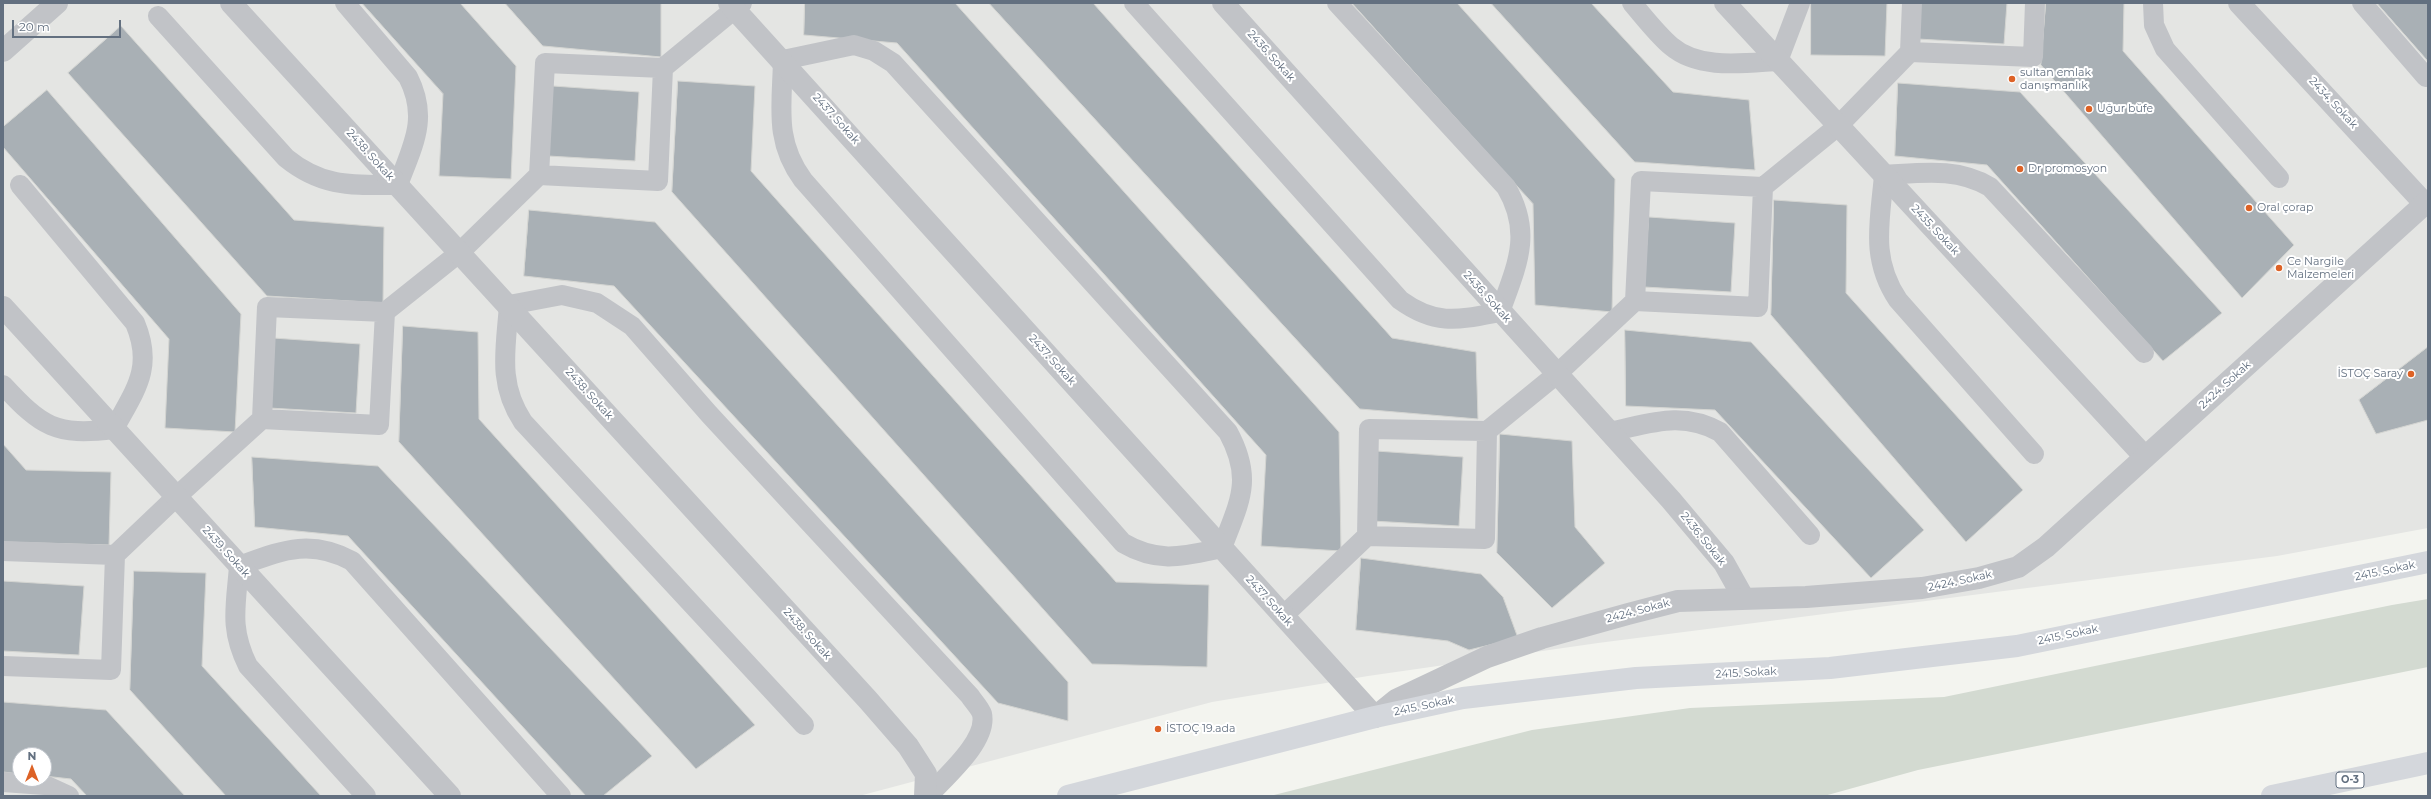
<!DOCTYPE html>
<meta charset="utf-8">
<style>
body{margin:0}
#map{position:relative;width:2431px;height:799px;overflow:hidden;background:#f3f4ef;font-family:Montserrat,sans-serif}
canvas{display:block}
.frame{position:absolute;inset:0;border:4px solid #637080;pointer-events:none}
.north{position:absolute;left:12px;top:747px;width:40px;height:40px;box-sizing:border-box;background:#fff;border:1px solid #c1c6cc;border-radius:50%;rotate:0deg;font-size:11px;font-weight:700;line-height:16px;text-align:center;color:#637080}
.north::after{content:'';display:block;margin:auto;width:14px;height:18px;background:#dd6226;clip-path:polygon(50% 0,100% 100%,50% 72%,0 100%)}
.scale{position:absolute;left:12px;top:20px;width:109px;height:18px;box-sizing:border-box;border:2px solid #637080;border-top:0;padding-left:5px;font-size:12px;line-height:14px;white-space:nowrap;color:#637080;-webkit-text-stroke:3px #fff;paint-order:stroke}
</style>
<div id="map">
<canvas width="2431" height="799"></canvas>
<div class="frame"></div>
<div class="north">N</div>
<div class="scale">20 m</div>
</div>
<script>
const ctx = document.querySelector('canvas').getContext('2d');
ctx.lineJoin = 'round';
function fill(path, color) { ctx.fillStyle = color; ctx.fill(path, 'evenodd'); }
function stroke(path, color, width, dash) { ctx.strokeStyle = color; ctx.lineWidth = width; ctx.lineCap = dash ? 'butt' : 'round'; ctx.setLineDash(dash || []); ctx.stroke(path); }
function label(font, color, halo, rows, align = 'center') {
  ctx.font = font + ' Montserrat,sans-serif'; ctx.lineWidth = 4; ctx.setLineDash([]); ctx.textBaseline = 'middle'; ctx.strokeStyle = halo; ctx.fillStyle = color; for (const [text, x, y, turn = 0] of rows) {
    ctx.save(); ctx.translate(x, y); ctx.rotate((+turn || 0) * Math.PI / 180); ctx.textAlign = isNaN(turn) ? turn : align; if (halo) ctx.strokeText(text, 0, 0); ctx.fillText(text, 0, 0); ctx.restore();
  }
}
const built = new Path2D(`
 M3,3H2428V528L2277,556L1598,643L1368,676L1212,702L859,796H3ZM20,755H44V779H20Z`);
const green = new Path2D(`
 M2428,599V667L1918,770L1824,796H1270L1532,730L1690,708L1944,697L2392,605Z`);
const building = new Path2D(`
 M362,3H460L516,66L511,179L439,176L443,94Z
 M505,3H661V57L543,46Z
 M805,3H955L1339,432L1341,551L1261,546L1266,455L897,43L804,35Z
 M989,3H1093L1392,338L1476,352L1478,419L1360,409Z
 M1352,3H1457L1615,179L1612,312L1535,305L1533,204Z
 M1491,3H1591L1673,92L1749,100L1755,170L1635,162Z
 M1811,3H1887L1885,56L1811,55Z
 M1920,3H2007L2004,44L1918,39Z
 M2046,3H2124L2123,51L2294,245L2242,298L2041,65Z
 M2377,3H2428V61Z
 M121,26L294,220L384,227L383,303L267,296L68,73Z
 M678,81L755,86L751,171L1116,582L1209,585L1207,667L1092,664L672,192Z
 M1898,83L2020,92L2222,313L2163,361L1987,165L1895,156Z
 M553,86L639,92L635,161L548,156Z
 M47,90L241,314L235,432L165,428L169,339L3,147V127Z
 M1774,200L1847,205L1846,293L2023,490L1966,542L1771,315Z
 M529,210L655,222L1068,682V721L998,703L614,286L524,276Z
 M1649,217L1735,223L1731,292L1644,287Z
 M403,326L478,332L479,419L755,725L696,769L399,442Z
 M1625,330L1751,342L1924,530L1871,578L1715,410L1626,406Z
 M273,338L360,344L356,413L269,408Z
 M2428,347V420L2376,434L2359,400Z
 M1500,434L1572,441L1575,527L1605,563L1552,608L1497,553Z
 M3,444L26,470L111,472L109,545L3,542Z
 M1376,451L1463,457L1459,526L1372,521Z
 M252,457L378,466L652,756L603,796H586L348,536L255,527Z
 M1361,558L1481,574L1503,597L1518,638L1469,650L1448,641L1356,630Z
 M134,571L206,573L202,666L321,796H226L130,690Z
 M3,581L84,586L79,655L3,651Z
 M3,702L106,710L185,796H87L71,779L44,776V755H20V774L3,772Z`);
const service = new Path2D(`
 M1134,3L1400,300C1436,326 1458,320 1500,312C1517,265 1533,233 1506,187L1337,3
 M1632,3C1644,17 1657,34 1671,46C1699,70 1744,63 1778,61L1800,3
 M2153,3L2154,25L2165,49L2279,178
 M2362,3L2426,77
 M158,16L286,158C323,188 353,185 398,185C413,145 429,118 408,77L345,3
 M854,45L874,51L893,63L1228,432C1254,480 1239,502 1222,548C1184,556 1159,564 1123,543L803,180C774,141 782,106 783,60Z
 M1910,52L2033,57L2035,3
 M539,175L658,181L663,68
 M1635,301L1758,307L1763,187
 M3,385C42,427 55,436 114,429C135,390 154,368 135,323L20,185
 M262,419L267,307L385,312L459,253L539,175L545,63L663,68L742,3
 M1609,432C1649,424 1681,410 1720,432L1810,535
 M2034,454L1898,300C1870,258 1880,222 1884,175C1921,173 1957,167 1990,187L2144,353
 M1367,536L1485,539L1487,431
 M3,551L115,555
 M1283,616L1367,536L1369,429L1487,431L1557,374L1635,301L1641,181L1763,187L1838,126L1910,52L1912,3
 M3,666L111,670L115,555L176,497L262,419L379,425L385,312
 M804,725L523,422C497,383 506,348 509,305L562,295L597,303L632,326L709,414L970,696C973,701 980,708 982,714C988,741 945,777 928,796
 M3,782L45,785L69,796
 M366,796L248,666C229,628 236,606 239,566C281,551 309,538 352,561L561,796`);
const minor = new Path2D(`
 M231,3L868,700L908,746L926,774L925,796
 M729,3L1375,717
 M1223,3L1671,500L1724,563L1743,597
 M1725,3L2145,457
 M2239,3L2425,204
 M3,307L450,796`);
const tertiary = new Path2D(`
 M3,51L57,3
 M1375,717L1396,700L1487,657L1542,638L1628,614L1678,601L1806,597L1922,588L1979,578L2018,567L2046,547L2428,201`);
const secondary = new Path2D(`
 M1068,796L1375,717L1463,698L1636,678L1830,668L2017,646L2428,562`);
const motorway = new Path2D(`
 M2272,796L2428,763`);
const markers = [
 [2012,79,4,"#dd6226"],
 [2089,109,4,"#dd6226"],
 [2020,169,4,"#dd6226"],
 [2249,208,4,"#dd6226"],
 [2279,268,4,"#dd6226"],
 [2411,374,4,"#dd6226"],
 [1158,729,4,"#dd6226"]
];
const shields = [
 [2350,780,28]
];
const shieldNames = [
 ["O-3",2350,780]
];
const streetNames = [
 ["2436. Sokak",1271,56,48],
 ["2434. Sokak",2333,103,47],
 ["2437. Sokak",836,119,48],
 ["2438. Sokak",370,155,48],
 ["2435. Sokak",1935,230,47],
 ["2436. Sokak",1487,297,48],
 ["2437. Sokak",1052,360,48],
 ["2424. Sokak",2225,385,-42],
 ["2438. Sokak",589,394,48],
 ["2436. Sokak",1703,539,51],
 ["2439. Sokak",226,552,48],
 ["2415. Sokak",2385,571,-12],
 ["2424. Sokak",1960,581,-12],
 ["2437. Sokak",1269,601,48],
 ["2424. Sokak",1638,611,-15],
 ["2438. Sokak",807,634,48],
 ["2415. Sokak",2068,635,-12],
 ["2415. Sokak",1746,673,-3],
 ["2415. Sokak",1424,706,-12]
];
const poiNames = [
 ["sultan emlak",2020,73],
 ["danışmanlık",2020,86],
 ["Uğur büfe",2097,109],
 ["Dr promosyon",2028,169],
 ["Oral çorap",2257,208],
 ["Ce Nargile",2287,262],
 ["Malzemeleri",2287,275],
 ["İSTOÇ Saray",2403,374,"right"],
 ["İSTOÇ 19.ada",1166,729]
];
fill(built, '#e4e5e3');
fill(green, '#d3dad1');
fill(building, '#a9b0b5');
stroke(building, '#d4d5d2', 1);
stroke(service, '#c1c3c7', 20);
stroke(minor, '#c1c3c7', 22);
stroke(tertiary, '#c1c3c7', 22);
stroke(secondary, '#d4d7dc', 22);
stroke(motorway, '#d4d7dc', 22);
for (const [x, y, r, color] of markers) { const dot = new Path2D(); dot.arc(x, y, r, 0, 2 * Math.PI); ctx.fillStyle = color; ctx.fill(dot); stroke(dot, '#fff', 1.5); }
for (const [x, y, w] of shields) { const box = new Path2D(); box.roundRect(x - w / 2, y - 8, w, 16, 3); ctx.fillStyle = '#fff'; ctx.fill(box); stroke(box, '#637080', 1); }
label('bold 10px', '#637080', null, shieldNames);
label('11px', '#637080', '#fff', streetNames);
label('11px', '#637080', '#fff', poiNames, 'left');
</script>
